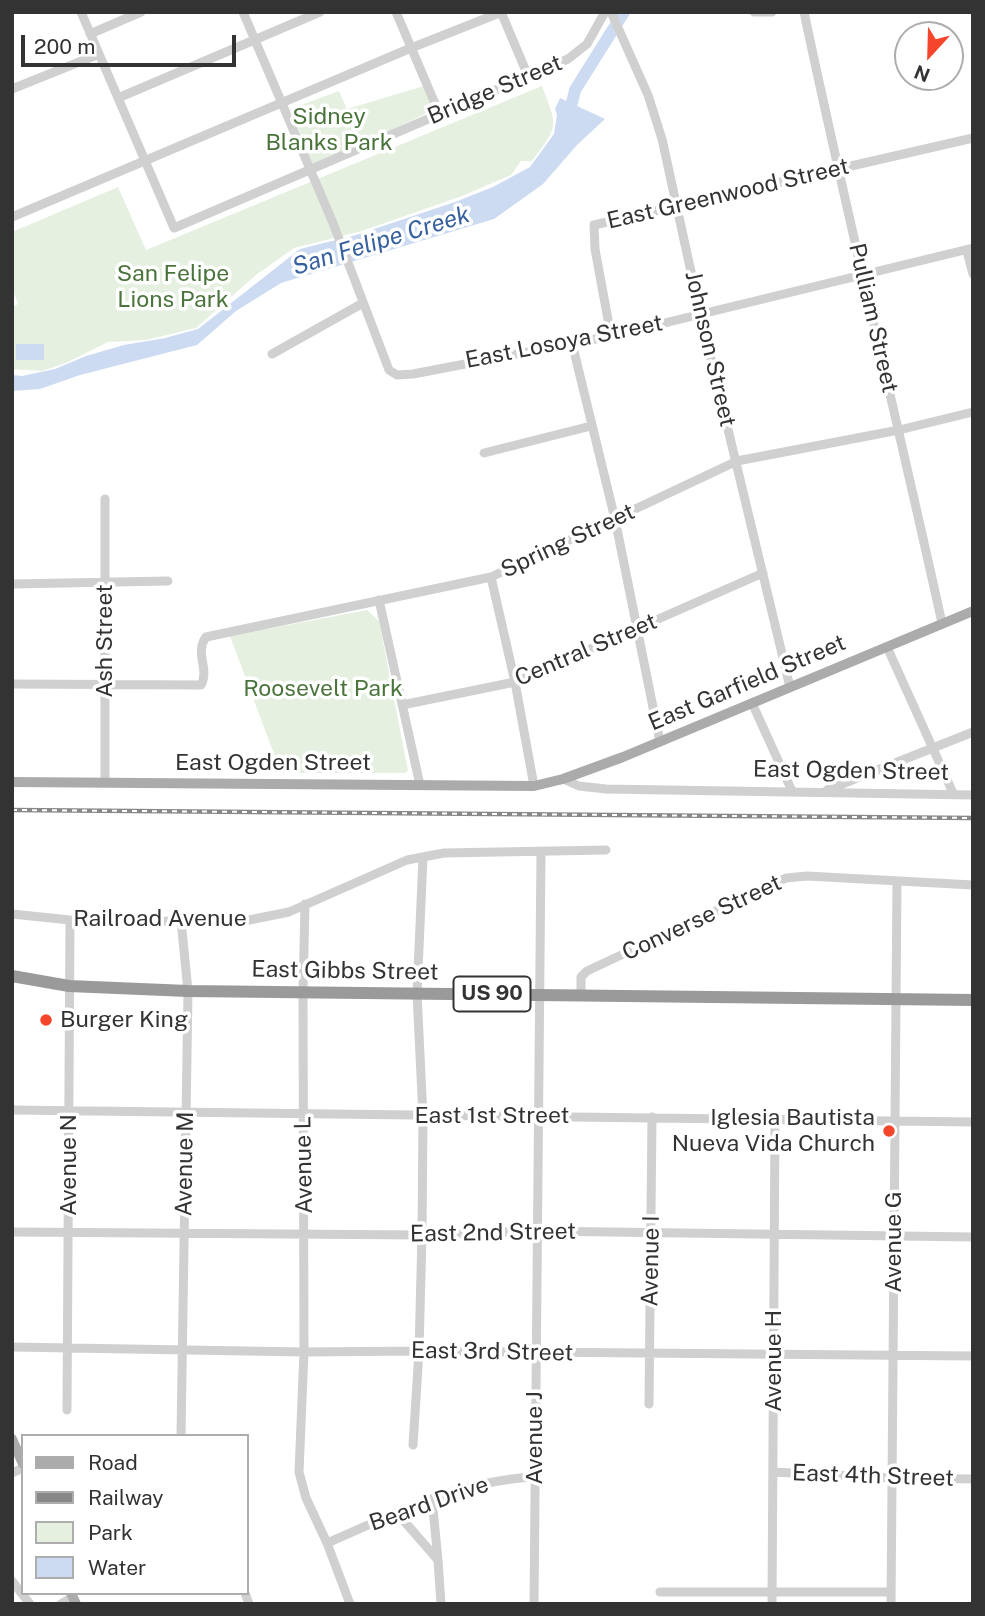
<!DOCTYPE html>
<style>
body{margin:0}
#map{position:relative;width:985px;height:1616px;overflow:hidden;background:#fff;font-family:"Public Sans",sans-serif}
canvas{display:block}
.frame{position:absolute;inset:0;border:14px solid #333;pointer-events:none}
.legend{position:absolute;left:21px;top:1434px;width:228px;height:161px;box-sizing:border-box;background:#fff;border:2px solid #adadad;margin:0;padding:9px 12px;list-style:none;font-size:21px;color:#333}
.legend li{display:flex;align-items:center;gap:14px;height:35px}
.legend b{width:35px;border:2px solid #adadad}
.north{position:absolute;left:894px;top:21px;width:70px;height:70px;box-sizing:border-box;background:#fff;border:2px solid #adadad;border-radius:50%;rotate:202deg;font-size:19px;font-weight:700;line-height:28px;text-align:center;color:#333}
.north::after{content:'';display:block;margin:auto;width:24px;height:32px;background:#f5452a;clip-path:polygon(50% 0,100% 100%,50% 72%,0 100%)}
.scale{position:absolute;left:21px;top:35px;width:215px;height:32px;box-sizing:border-box;border:4px solid #333;border-top:0;padding-left:9px;font-size:21px;line-height:24px;white-space:nowrap;color:#333;-webkit-text-stroke:5px #fff;paint-order:stroke}
</style>
<div id="map">
<canvas width="985" height="1616"></canvas>
<div class="frame"></div>
<ul class="legend">
<li><b style="height:9px;background:#ababab"></b>Road</li>
<li><b style="height:9px;background:#888"></b>Railway</li>
<li><b style="height:19px;background:#e6f0e1"></b>Park</li>
<li><b style="height:19px;background:#ccdbf1"></b>Water</li>
</ul>
<div class="north">N</div>
<div class="scale">200 m</div>
</div>
<script>
const ctx = document.querySelector('canvas').getContext('2d');
ctx.lineJoin = 'round';
function fill(path, color) { ctx.fillStyle = color; ctx.fill(path, 'evenodd'); }
function stroke(path, color, width, dash) { ctx.strokeStyle = color; ctx.lineWidth = width; ctx.lineCap = dash ? 'butt' : 'round'; ctx.setLineDash(dash || []); ctx.stroke(path); }
function label(font, color, halo, rows, align = 'center') {
  ctx.font = font + ' "Public Sans",sans-serif'; ctx.lineWidth = 7; ctx.setLineDash([]); ctx.textBaseline = 'middle'; ctx.strokeStyle = halo; ctx.fillStyle = color; for (const [text, x, y, turn = 0] of rows) {
    ctx.save(); ctx.translate(x, y); ctx.rotate((+turn || 0) * Math.PI / 180); ctx.textAlign = isNaN(turn) ? turn : align; if (halo) ctx.strokeText(text, 0, 0); ctx.fillText(text, 0, 0); ctx.restore();
  }
}
const green = new Path2D(`
 M424,86L433,110L314,168L290,109L339,91L347,109Z
 M542,86C558,128 559,125 532,161H521L511,175L462,196L362,231L294,248L256,275L196,328L146,340L108,342L66,363L42,371L12,369V307L18,304L12,288V232L118,187L146,250Z
 M367,610L379,621L408,771L405,773H281L230,636Z`);
const water = new Path2D(`
 M560,98L605,119L577,145L543,184L494,219L281,283L236,311L197,345L80,375L40,389L12,391V375L22,376L55,369L86,356L124,345L165,338L198,329L300,249L356,235L455,202L493,187L530,167L554,134L557,115L555,109Z
 M16,344H44V360H16Z`);
const river = new Path2D(`
 M568,120L575,90L624,12`);
const minor = new Path2D(`
 M81,12L174,228L568,59L587,44L605,12
 M243,12L333,223L389,370L397,375L413,374L611,336L973,248
 M396,12L439,113
 M501,12L528,76
 M611,12L648,95L662,139L700,313L790,687
 M754,12H772
 M804,12C847,216 897,419 942,623
 M90,34L141,12
 M12,89L99,54
 M118,98L320,12
 M12,217L411,48L502,12
 M967,251L973,274
 M611,336L595,249L594,225L973,138
 M572,343L615,519L660,742
 M272,354L363,303
 M484,453L591,426
 M105,499V783
 M491,577L515,682L534,786
 M12,584L168,581
 M379,600L420,785
 M887,647L953,793
 M12,684L201,685C210,669 194,653 206,637L491,577L737,461L899,430L973,412
 M752,703L792,791
 M402,705L515,682L763,573
 M563,779L579,786L606,789L973,795
 M827,790L973,732
 M305,904L303,991L304,1352L299,1472L306,1498L327,1543L350,1604
 M12,914L70,920L239,922L289,912L407,860L444,853L606,850
 M181,920L188,991L181,1436
 M581,995V977L587,971L786,878L807,876L973,885
 M12,1110L973,1122
 M12,1232L422,1235L537,1231L973,1237
 M12,1347L304,1352L419,1351L973,1356
 M649,1404L652,1117
 M67,1410L70,920
 M413,1445L419,1351L422,1235L423,1117L417,993L423,858
 M773,1472L892,1478L973,1479
 M12,1473L23,1468
 M432,1499L438,1560
 M397,1513L438,1560L441,1604
 M327,1543C396,1513 458,1481 534,1477
 M12,1581L30,1604
 M660,1592H891
 M245,1593L249,1604
 M61,1604L73,1597
 M534,1604L541,852
 M772,1604L775,1119
 M891,1604L897,881`);
const major = new Path2D(`
 M12,782L534,786L563,779L623,757L973,611
 M12,1439L23,1464
 M71,1593L76,1604`);
const highway = new Path2D(`
 M12,976L69,986L188,991L973,1000`);
const rail = new Path2D(`
 M12,810L973,818`);
const markers = [
 [46,1020,7,"#f5452a"],
 [889,1131,7,"#f5452a"]
];
const shields = [
 [492,994,77]
];
const shieldNames = [
 ["US 90",492,994]
];
const streetNames = [
 ["Bridge Street",495,90,-23],
 ["East Greenwood Street",728,194,-13],
 ["Pulliam Street",873,318,77],
 ["East Losoya Street",564,342,-11],
 ["Johnson Street",710,349,77],
 ["Spring Street",568,541,-25],
 ["Ash Street",105,641,-90],
 ["Central Street",586,650,-23],
 ["East Garfield Street",747,683,-23],
 ["East Ogden Street",273,763],
 ["East Ogden Street",851,771,1],
 ["Converse Street",702,918,-25],
 ["Railroad Avenue",160,919],
 ["East Gibbs Street",345,971,1],
 ["East 1st Street",492,1116],
 ["Avenue M",185,1164,-89],
 ["Avenue N",69,1165,-90],
 ["Avenue L",304,1165,-91],
 ["East 2nd Street",493,1233,-1],
 ["Avenue G",894,1242,-90],
 ["Avenue I",651,1261,-89],
 ["East 3rd Street",492,1352,1],
 ["Avenue H",774,1361,-90],
 ["Avenue J",535,1438,-90],
 ["East 4th Street",873,1476,2],
 ["Beard Drive",429,1504,-19]
];
const parkNames = [
 ["Sidney",329,117],
 ["Blanks Park",329,143],
 ["San Felipe",173,274],
 ["Lions Park",173,300],
 ["Roosevelt Park",323,689]
];
const poiNames = [
 ["Burger King",60,1020],
 ["Iglesia Bautista",875,1118,"right"],
 ["Nueva Vida Church",875,1144,"right"]
];
const waterNames = [
 ["San Felipe Creek",381,241,-17]
];
fill(green, '#e6f0e1');
fill(water, '#ccdbf1');
stroke(river, '#ccdbf1', 12);
stroke(minor, '#d0d0d0', 9);
stroke(major, '#ababab', 10);
stroke(highway, '#9a9a9a', 12);
stroke(rail, '#888', 4.5);
stroke(rail, '#fff', 2, [5]);
for (const [x, y, r, color] of markers) { const dot = new Path2D(); dot.arc(x, y, r, 0, 2 * Math.PI); ctx.fillStyle = color; ctx.fill(dot); stroke(dot, '#fff', 2.5); }
for (const [x, y, w] of shields) { const box = new Path2D(); box.roundRect(x - w / 2, y - 17.5, w, 35, 5); ctx.fillStyle = '#fff'; ctx.fill(box); stroke(box, '#333', 2); }
label('bold 21px', '#333', null, shieldNames);
label('23px', '#333', '#fff', streetNames);
label('23px', '#4a743b', '#fff', parkNames);
label('23px', '#333', '#fff', poiNames, 'left');
label('italic 24px', '#37619e', '#fff', waterNames);
</script>
